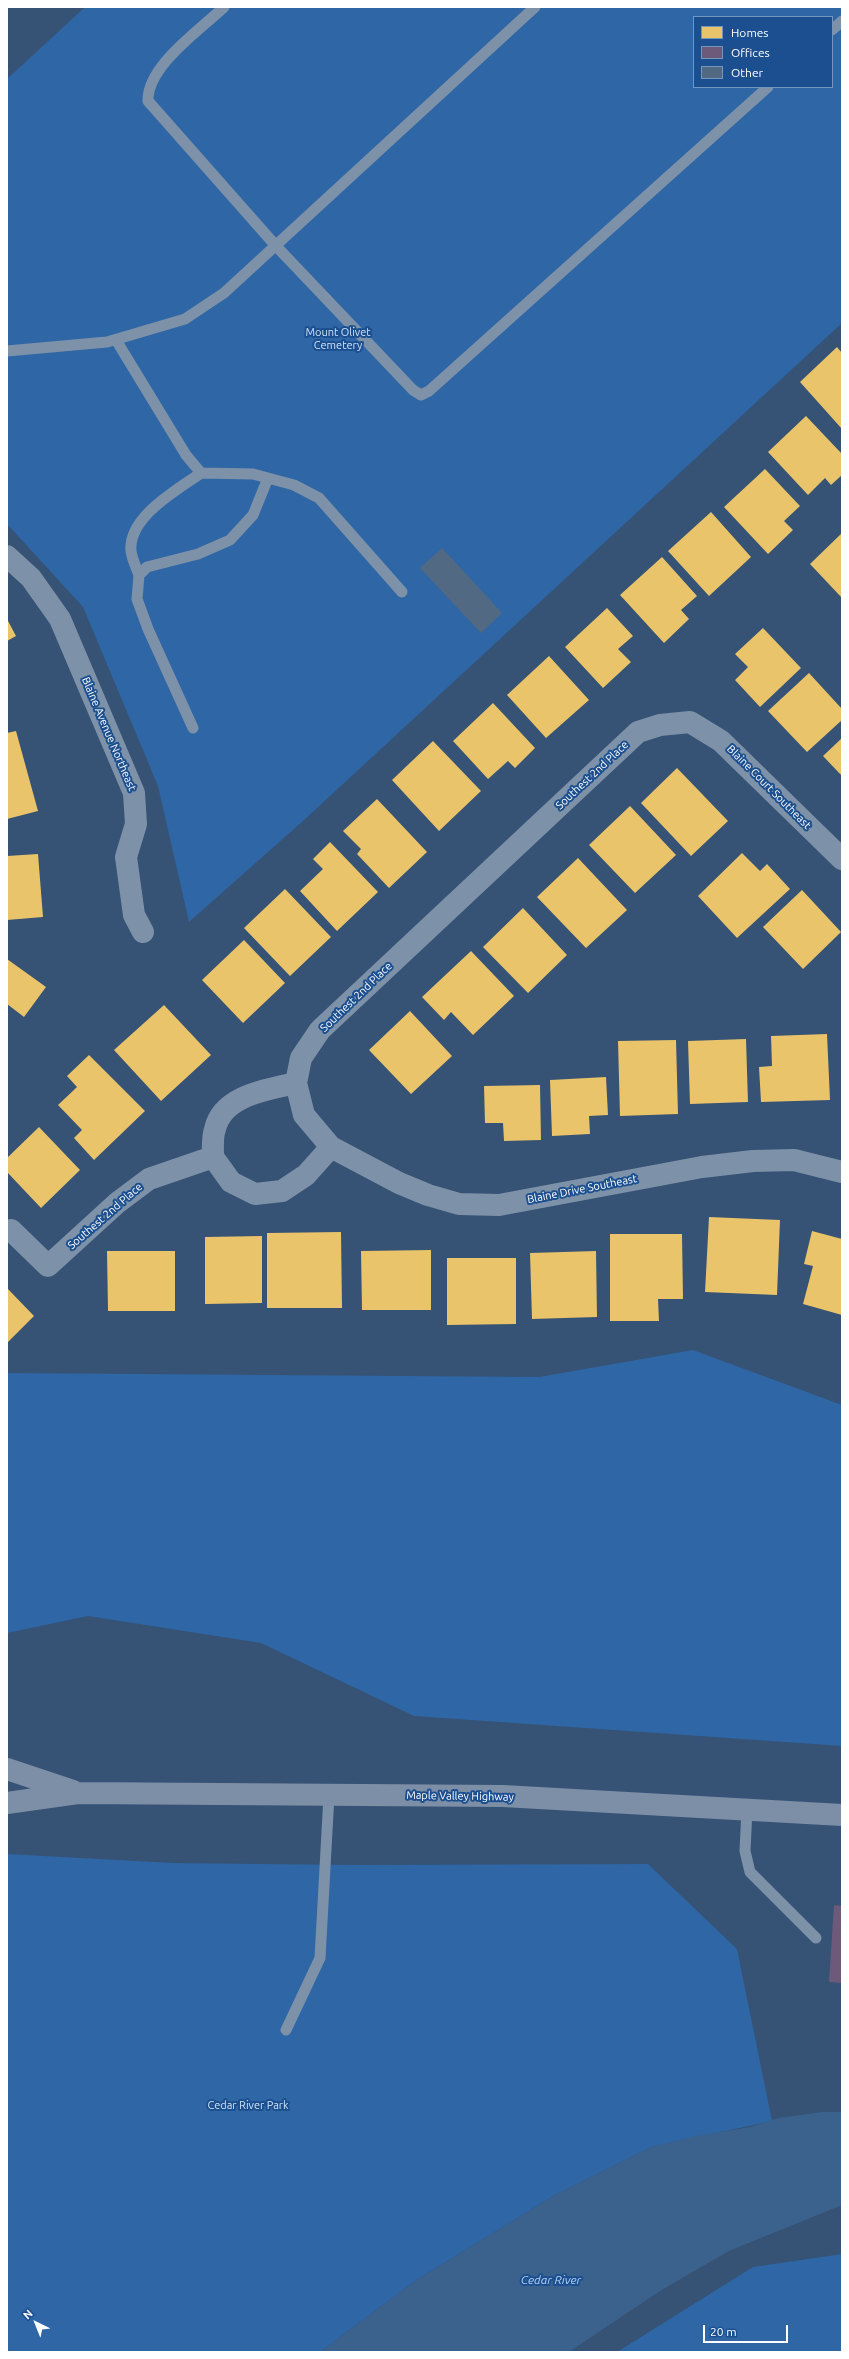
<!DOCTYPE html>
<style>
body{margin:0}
#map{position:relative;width:849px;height:2359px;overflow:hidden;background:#365274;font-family:Ubuntu,sans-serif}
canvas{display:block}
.frame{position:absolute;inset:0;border:8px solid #fff;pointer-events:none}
.legend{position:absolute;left:693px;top:16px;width:140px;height:72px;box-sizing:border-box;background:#1b4f8f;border:1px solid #7695bc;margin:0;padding:5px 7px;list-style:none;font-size:12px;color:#fff}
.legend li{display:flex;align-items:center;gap:8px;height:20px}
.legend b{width:20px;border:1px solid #7695bc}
.north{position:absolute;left:16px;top:2303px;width:40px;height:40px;-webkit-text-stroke:3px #1b4f8f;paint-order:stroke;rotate:317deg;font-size:11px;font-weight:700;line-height:16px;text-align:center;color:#fff}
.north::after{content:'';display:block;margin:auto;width:14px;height:18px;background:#fff;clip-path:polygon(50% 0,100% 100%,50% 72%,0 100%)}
.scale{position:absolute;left:703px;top:2325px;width:85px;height:18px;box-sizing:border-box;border:2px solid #fff;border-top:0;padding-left:5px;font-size:12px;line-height:14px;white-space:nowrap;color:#fff;-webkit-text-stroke:3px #1b4f8f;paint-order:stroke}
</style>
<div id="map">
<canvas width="849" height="2359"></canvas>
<div class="frame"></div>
<ul class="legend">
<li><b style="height:11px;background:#e9c46a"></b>Homes</li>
<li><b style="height:11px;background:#6d597a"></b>Offices</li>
<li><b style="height:11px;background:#526984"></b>Other</li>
</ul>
<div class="north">N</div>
<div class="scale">20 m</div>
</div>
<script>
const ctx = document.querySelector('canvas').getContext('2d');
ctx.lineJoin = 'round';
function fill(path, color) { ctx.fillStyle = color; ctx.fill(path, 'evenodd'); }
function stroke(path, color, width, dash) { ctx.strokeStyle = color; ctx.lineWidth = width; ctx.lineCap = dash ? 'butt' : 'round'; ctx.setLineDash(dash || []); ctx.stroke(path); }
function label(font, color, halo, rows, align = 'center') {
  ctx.font = font + ' Ubuntu,sans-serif'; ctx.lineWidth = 4; ctx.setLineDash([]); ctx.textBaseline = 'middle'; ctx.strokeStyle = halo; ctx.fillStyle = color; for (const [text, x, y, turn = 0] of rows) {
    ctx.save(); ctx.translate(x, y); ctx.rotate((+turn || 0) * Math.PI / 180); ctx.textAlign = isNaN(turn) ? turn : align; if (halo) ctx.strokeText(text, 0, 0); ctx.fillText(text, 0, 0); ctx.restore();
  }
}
const green = new Path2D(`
 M85,7H842V323L303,821L189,922L158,786L83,607L7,524V79ZM694,17H832V87H694Z
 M693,1350L842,1405V1746L414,1716L261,1643L88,1616L7,1633V1373L539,1377Z
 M7,1854L173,1863L354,1865L648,1864L737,1949L772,2121L651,2147L555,2195L415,2281L320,2352H7Z
 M842,2254V2352H617L753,2267Z`);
const water = new Path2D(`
 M822,2112H842V2205L729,2251L660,2291L569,2352H320L415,2281L555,2195L651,2147L696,2136L750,2127L779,2118Z`);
const homes = new Path2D(`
 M837,347L842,353V429L800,382Z
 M806,416L842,454V475L831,485L825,478L808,495L768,452Z
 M765,469L800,506L784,521L793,530L768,554L724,507Z
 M711,512L751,557L709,596L668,551Z
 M842,533V598L810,564Z
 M662,557L697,596L681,610L689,619L664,643L620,595Z
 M607,608L633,636L618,649L631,662L603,688L565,647Z
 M7,619L16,636L7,641Z
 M763,628L801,668L760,707L735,680L748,667L735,654Z
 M549,656L589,700L546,738L507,695Z
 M809,673L842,709V720L807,752L768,711Z
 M493,703L535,748L515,768L508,761L488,779L453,741Z
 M16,731L38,811L7,819V733Z
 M842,738V776L823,756Z
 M433,741L481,791L439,831L392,780Z
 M677,768L728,821L691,856L641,803Z
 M377,799L427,852L389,888L357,854L361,849L343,831Z
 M630,806L676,855L635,893L589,845Z
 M330,842L378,892L337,931L300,891L323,869L313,859Z
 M742,853L760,871L767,864L790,889L737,938L698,896Z
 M38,854L43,917L7,920V856Z
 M578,858L627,910L586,948L537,897Z
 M285,889L331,937L290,976L244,928Z
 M802,890L841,932L803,969L763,927Z
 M523,908L567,955L528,993L483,947Z
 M244,940L285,983L243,1023L202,980Z
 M471,951L514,996L473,1035L451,1012L444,1020L422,997Z
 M7,959L46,987L24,1017L7,1004Z
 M164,1005L211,1055L161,1101L114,1050Z
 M410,1011L452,1056L411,1094L369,1050Z
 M827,1034L830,1100L761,1102L759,1067L772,1066L771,1036Z
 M746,1039L748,1102L690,1104L688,1041Z
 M676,1040L678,1114L620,1116L618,1041Z
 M89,1055L145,1111L94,1160L74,1138L82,1130L58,1105L77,1087L67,1076Z
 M606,1077L608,1115L589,1116L590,1134L552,1136L550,1080Z
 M540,1085L541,1140L504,1141L503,1123H485L484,1086Z
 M39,1127L80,1170L41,1208L7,1172V1158Z
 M709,1217L780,1220L777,1295L705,1292Z
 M812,1231L842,1239V1315L803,1304L813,1266L804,1264Z
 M341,1232L342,1308H267V1233Z
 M610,1234H682L683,1299H658L659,1321H610Z
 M262,1236V1303L205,1304V1237Z
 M431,1250V1310H362L361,1251Z
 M107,1251H175V1311H108Z
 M596,1251L597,1317L532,1319L530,1253Z
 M447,1258H516V1324L447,1325Z
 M7,1288L34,1316L7,1343Z`);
const offices = new Path2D(`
 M834,1905L842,1906V1983L829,1982Z`);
const building = new Path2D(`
 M442,548L502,613L481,633L420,568Z`);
const lane = new Path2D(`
 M224,7C200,30 147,66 148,101L276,246L413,390L421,395L429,391L768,87
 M832,30L842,21
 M116,340L186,455L201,473L253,474L294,485L319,498L402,592
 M7,351L107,342L185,319L224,293L535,7
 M139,575C136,567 132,559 131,551C128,517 177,490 201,473
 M193,728L148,629L137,599L139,575L147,567L198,554L230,540L253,515L268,478
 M747,1809L745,1851L750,1872L816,1938
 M286,2030L320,1958L329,1795`);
const street = new Path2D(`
 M7,556L31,578L60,619L134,793L136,824L126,857L134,915L143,932
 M296,1083L304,1115L331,1147L399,1183L428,1195L459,1204L499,1205L702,1167L753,1161L794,1160L842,1172
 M213,1157L231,1182L255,1194L282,1191L306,1175L331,1147
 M11,1230L48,1266L117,1203L149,1179L213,1157C213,1148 212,1137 215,1129C223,1095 267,1090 296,1083L301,1058L320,1030L638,732L660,725L690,722L721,741L842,859`);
const primary = new Path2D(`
 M7,1769L73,1791
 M7,1803L78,1793L503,1796L842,1815`);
const parkNames = [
 ["Mount Olivet",338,332],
 ["Cemetery",338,345],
 ["Cedar River Park",248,2105]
];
const streetNames = [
 ["Blaine Avenue Northeast",109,734,67],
 ["Southest 2nd Place",592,775,-43],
 ["Blaine Court Southeast",769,787,45],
 ["Southest 2nd Place",356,997,-44],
 ["Blaine Drive Southeast",582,1189,-11],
 ["Southest 2nd Place",105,1216,-41],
 ["Maple Valley Highway",460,1796,1]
];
const waterNames = [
 ["Cedar River",551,2280]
];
fill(green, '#2f66a5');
fill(water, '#3b618d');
fill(homes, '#e9c46a');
fill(offices, '#6d597a');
fill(building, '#526984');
stroke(lane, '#7d92a8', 11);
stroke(street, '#7d92a8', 22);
stroke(primary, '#7d8ea7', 22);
label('11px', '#cfe3fa', '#1b4f8f', parkNames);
label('11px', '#fff', '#1b4f8f', streetNames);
label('italic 12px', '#b5d3f5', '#1b4f8f', waterNames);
</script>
